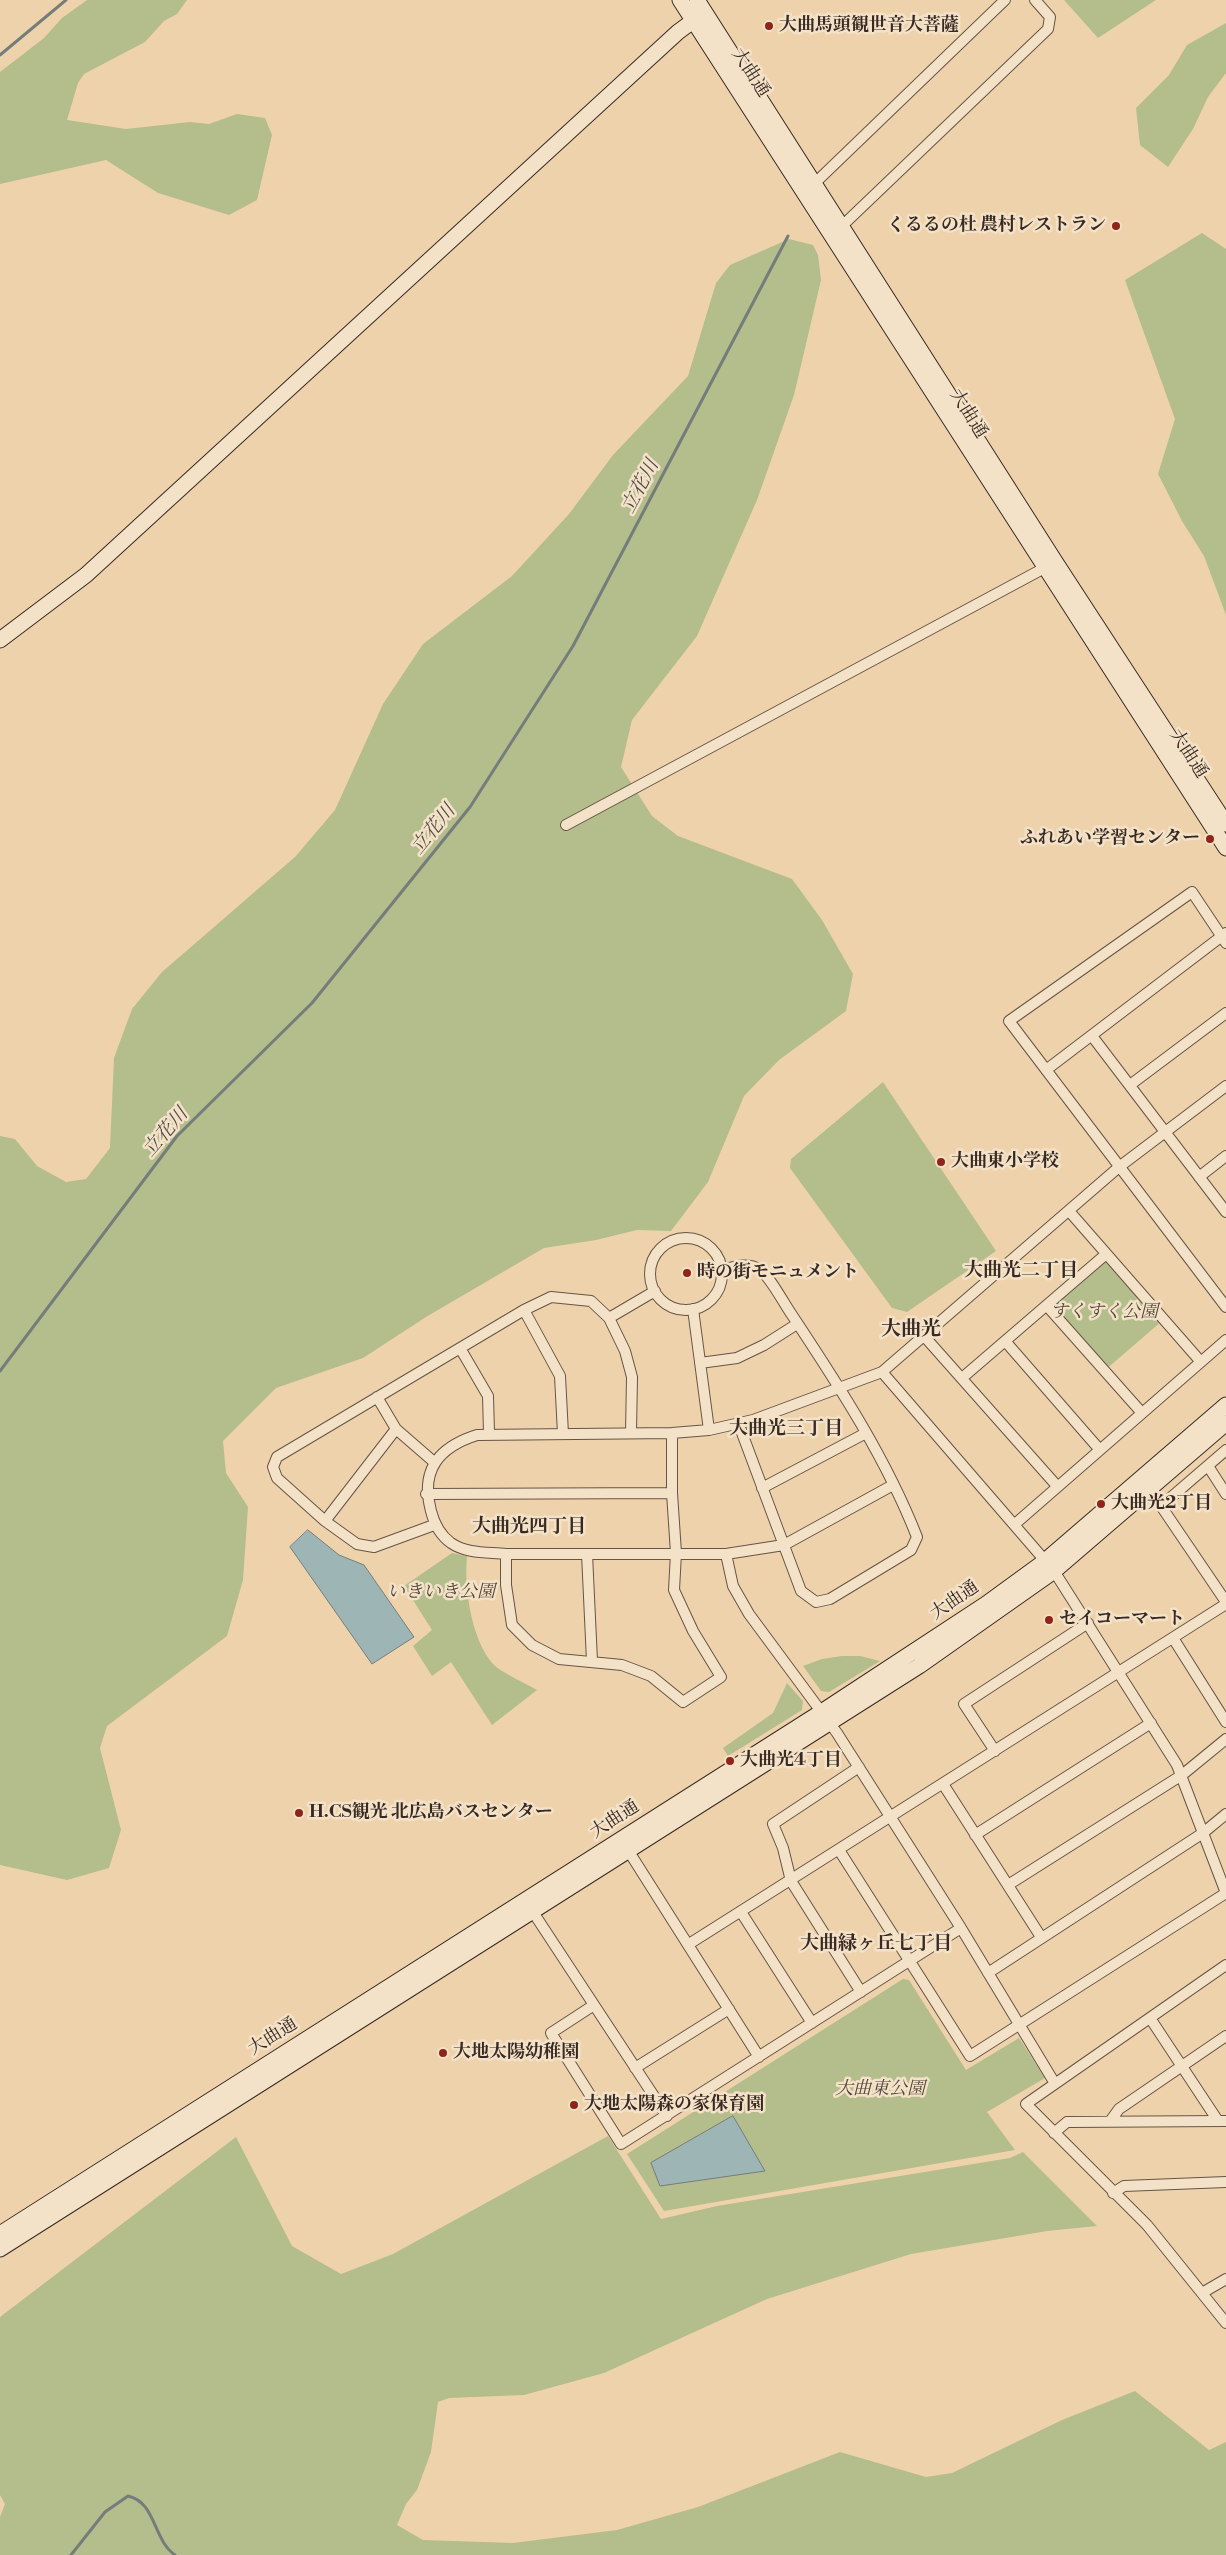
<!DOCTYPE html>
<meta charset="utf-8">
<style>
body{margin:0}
canvas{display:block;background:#eed2ab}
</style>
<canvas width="1226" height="2555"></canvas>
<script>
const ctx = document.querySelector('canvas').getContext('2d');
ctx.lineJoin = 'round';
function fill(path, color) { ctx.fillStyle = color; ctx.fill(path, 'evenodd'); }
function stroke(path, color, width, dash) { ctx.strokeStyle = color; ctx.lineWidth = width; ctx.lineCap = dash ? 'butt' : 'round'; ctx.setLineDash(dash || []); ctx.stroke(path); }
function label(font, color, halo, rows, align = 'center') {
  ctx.font = font + ' "Libre Bodoni","Noto Serif JP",serif'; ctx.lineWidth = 5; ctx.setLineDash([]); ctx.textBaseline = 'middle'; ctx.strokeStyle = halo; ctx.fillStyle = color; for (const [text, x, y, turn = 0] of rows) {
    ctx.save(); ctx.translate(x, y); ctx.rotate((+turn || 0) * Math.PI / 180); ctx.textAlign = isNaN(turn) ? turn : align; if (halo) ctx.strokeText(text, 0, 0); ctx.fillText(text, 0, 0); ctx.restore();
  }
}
const green = new Path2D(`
 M87,0H187L177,14L164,21L145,42L84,74L78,83L67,120L126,129L190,122L209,124L237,114L265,118L272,135L257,200L229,215L158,193L106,160L0,184V72L44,38L62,18Z
 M1064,0H1156L1098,38Z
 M1226,23V73L1208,97L1193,129L1168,167L1140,145L1136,108L1169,75L1187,45Z
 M1202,233L1226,249V615L1204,556L1182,521L1158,474L1175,419L1125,280Z
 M789,239L813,245L818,255L821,280L794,395L757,500L697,636L632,720L621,767L652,816L678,836L792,879L822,920L853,974L846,1011L779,1060L744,1096L708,1182L671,1231L637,1230L596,1240L544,1248L426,1317L363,1358L276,1388L223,1441L226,1473L248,1507L243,1580L227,1636L107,1726L100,1748L121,1830L109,1868L67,1880L0,1865V1136L15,1139L37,1166L66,1182L86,1179L110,1148L114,1058L132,1009L162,972L295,857L335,810L383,704L423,644L512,576L569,514L613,455L688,376L716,283L730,265Z
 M883,1082L996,1251L907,1312L892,1308L790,1168L791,1159Z
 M1105,1255L1162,1321L1104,1371L1047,1306Z
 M452,1553L467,1556C464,1587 471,1639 493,1664C502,1673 525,1683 537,1690L492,1725L451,1662L432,1676L413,1646L432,1630L404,1586Z
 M842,1656H860L880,1661L829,1692L821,1691L803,1666L822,1659Z
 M787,1683L803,1701L802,1710L728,1756L723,1748L773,1713Z
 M903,1979L909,1980L966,2070L1019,2038L1045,2078L987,2112L1015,2150L664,2211L627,2154Z
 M608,2136L661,2219L717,2206L1010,2158L1023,2152L1097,2226L1047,2231L911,2254L767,2299L604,2373L524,2395L449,2398L438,2402L431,2452L417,2490L406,2504L397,2525L423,2540L513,2543L617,2530L698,2507L840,2452L926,2477L952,2473L1062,2420L1135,2391L1209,2450L1226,2442V2555H0V2517L5,2504L0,2495V2317L236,2137L292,2246L341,2274L393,2254Z`);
const water = new Path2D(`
 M308,1530L339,1555L364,1565L414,1637L372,1664L290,1547Z
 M733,2116L765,2171L660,2186L651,2163Z`);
const stream = new Path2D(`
 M0,55L66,0
 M0,1371L177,1136L312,1003L470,807L573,646L788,236
 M71,2555L105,2512L128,2496C156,2502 153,2540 175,2555`);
const street = new Path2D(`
 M815,183L1005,0
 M842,226L1048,29L1050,17L1035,0
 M566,825L1050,565
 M1226,943L1192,892L1009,1021L1226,1307
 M1092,1036L1226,1212
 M1046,1070L1226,933
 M1130,1085L1226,1013
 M1199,1177L1226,1156
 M1069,1211L1201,1362
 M650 1274a36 36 0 1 1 72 0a36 36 0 1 1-72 0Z
 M722,1270C734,1267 747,1262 759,1269C770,1276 784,1304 792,1315C839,1386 886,1458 917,1537L911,1550L830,1599L816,1602L801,1591L739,1425
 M1047,1306L1142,1413
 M693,1309L709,1430
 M524,1310L560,1376L563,1434
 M609,1318L655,1291
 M924,1336L1057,1486
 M1005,1341L1100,1450
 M460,1348L488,1396L489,1433
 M700,1363L737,1358L764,1345L797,1324
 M882,1372L1054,1571L1177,1765L1226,1893
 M962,1378L1105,1255
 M377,1397L396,1429L434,1462
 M1208,1466L1226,1494
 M893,1485L784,1545L726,1554H506C488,1552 467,1554 451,1543C440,1535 434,1523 431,1511C420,1470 439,1447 477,1435L672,1433L709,1430L753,1420L882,1372L1119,1167L1226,1086
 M762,1488L866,1433
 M1148,1491L1161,1506L1226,1602
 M426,1494L672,1493
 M1161,1506L1226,1450
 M325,1521L396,1429
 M1015,1524L1226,1340
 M434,1525L374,1547L357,1544L325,1521L277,1478L273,1467L277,1457L524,1310L551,1297L591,1301L609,1318L625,1351L632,1377L631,1433
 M506,1554V1585L512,1625L532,1645L559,1659L622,1665L651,1676L683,1702L721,1677L693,1631L674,1590L676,1553L672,1493V1433
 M587,1554L592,1661
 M726,1554L733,1586L749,1614L837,1733L961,1928L1054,2082
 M1173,1638L1226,1722
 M995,1751L964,1704L1088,1623
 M859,1767L773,1824L783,1848L791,1881L861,1992
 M943,1784L1041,1937
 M975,1835L1151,1723
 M626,1847L759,2057
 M839,1850L970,2056L1226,1893
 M1008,1885L1182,1775L1226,1739
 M529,1906L667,2116
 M741,1912L812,2023
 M689,1944L1226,1604
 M1226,1965L1026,2104L1147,2225L1226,2323
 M988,1973L1203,1833L1226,1814
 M594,2005L551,2033L621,2144L961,1928
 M1150,2018L1218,2121
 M635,2068L729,2009
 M1111,2120L1119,2109L1226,2036
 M1054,2133L1067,2122L1226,2121
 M1113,2193L1124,2186L1226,2182
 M1202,2293L1226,2279`);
const secondary = new Path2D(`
 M680,0L1226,848
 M697,0L1056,563L1226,824
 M0,640L86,575L678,32L701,15
 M0,2234L823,1711L986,1604L1045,1561L1226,1405
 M0,2249L919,1666L1054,1571L1226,1423`);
const markers = [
 [769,26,5,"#8f2418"],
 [1116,226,5,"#8f2418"],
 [1210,839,5,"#8f2418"],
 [941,1162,5,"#8f2418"],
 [687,1273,5,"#8f2418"],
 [1101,1504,5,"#8f2418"],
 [1049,1620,5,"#8f2418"],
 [730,1761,5,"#8f2418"],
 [299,1813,5,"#8f2418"],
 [443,2053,5,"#8f2418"],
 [574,2105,5,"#8f2418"]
];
const poiNames = [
 ["大曲馬頭観世音大菩薩",779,26],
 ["くるるの杜 農村レストラン",1106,226,"right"],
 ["ふれあい学習センター",1200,839,"right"],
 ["大曲東小学校",951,1162],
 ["時の街モニュメント",697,1273],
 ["大曲光2丁目",1111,1504],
 ["セイコーマート",1059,1620],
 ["大曲光4丁目",740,1761],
 ["H.CS観光 北広島バスセンター",309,1813],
 ["大地太陽幼稚園",453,2053],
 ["大地太陽森の家保育園",584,2105]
];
const streetNames = [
 ["大曲通",750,73,57],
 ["大曲通",968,414,58],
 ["大曲通",1188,754,57],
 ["大曲通",955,1601,-34],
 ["大曲通",615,1820,-33],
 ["大曲通",273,2037,-32]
];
const parkNames = [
 ["すくすく公園",1104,1313],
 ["いきいき公園",441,1593],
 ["大曲東公園",880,2090]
];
const waterNames = [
 ["立花川",641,487,-62],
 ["立花川",434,830,-51],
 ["立花川",166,1133,-49]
];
const neighbourhoodNames = [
 ["大曲光二丁目",1021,1271],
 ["大曲光三丁目",786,1429],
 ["大曲光四丁目",529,1527],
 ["大曲緑ヶ丘七丁目",876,1944]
];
const quarterNames = [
 ["大曲光",911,1330]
];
fill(green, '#b4bd8c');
fill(water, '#9eb5b5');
stroke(water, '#757d7b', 1);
stroke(stream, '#757d7b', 3);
stroke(street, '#665445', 12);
stroke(secondary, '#382a23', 17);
stroke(street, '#f4e2c8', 10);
stroke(secondary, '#f4e2c8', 15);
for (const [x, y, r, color] of markers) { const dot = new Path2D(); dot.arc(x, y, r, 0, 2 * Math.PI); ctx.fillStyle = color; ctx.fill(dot); stroke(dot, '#f4e2c8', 2); }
label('bold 18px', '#382a23', '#f4e2c8', poiNames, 'left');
label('18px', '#382a23', '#f4e2c8', streetNames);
label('italic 18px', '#514738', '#f4e2c8', parkNames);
label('italic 19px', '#524d48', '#f4e2c8', waterNames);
label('bold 19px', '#382a23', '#f4e2c8', neighbourhoodNames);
label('bold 20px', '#382a23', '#f4e2c8', quarterNames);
</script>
